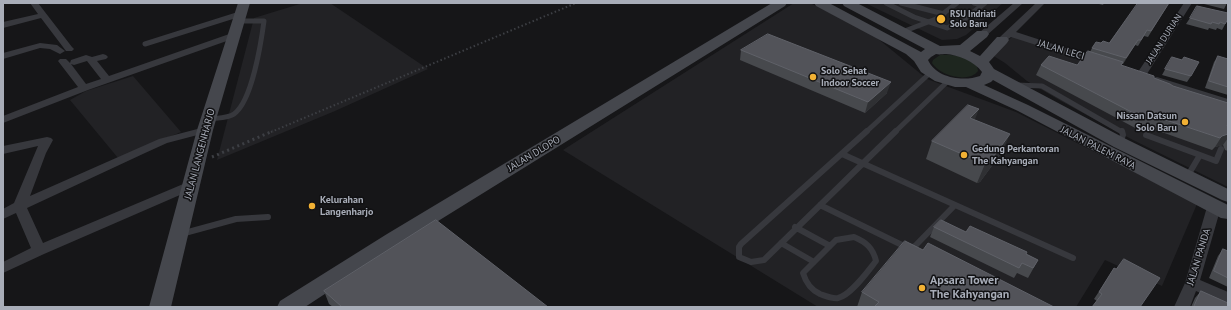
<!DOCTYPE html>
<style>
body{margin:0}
#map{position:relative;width:1231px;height:310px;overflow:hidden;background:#161618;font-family:"PT Sans",sans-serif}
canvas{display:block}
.frame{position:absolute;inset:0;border:4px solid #a8adb8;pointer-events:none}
</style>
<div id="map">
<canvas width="1231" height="310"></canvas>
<div class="frame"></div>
</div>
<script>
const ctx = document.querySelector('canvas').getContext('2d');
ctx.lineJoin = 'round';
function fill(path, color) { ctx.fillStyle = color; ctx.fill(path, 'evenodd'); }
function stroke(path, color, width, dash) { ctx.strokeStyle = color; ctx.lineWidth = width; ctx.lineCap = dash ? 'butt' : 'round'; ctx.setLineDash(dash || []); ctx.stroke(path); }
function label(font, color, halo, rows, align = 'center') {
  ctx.font = font + ' "PT Sans",sans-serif'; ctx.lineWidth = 3; ctx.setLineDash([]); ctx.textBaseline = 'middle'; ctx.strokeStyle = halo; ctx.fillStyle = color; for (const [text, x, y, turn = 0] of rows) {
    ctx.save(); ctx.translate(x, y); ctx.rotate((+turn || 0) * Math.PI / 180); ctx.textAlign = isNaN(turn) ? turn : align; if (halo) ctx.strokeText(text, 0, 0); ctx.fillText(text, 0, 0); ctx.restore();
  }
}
const built = new Path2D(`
 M303,3H330L428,69L335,111L217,160L254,18Z
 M794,3H810L871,33L927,79L1016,112L1197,204L1162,286L1105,260L1076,307H818L563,150Z
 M865,3H1003L966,35L957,39L942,40Z
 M1013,36L1228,103V187L1133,140L1061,101L1027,81L1005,63L992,55Z
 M133,76L181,132L118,158L70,100L86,91Z`);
const green = new Path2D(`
 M940,55C951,54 977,56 978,71C968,84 939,75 932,63L933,60Z`);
const pathFar1 = new Path2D(`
 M271,132L576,3`);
const path = new Path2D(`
 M212,157L273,131`);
const laneFar1 = new Path2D(`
 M886,3L914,17L947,28L962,21L985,3
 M901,3L944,14
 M974,3L982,5
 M902,32L936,19L957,3
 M145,44L240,14
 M1016,85L1042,86L1122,132
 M210,119C217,118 229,118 234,114C252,101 261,43 264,21H239
 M866,132L930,73
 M895,132L949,80`);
const lane = new Path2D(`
 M867,131L741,244L739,247V257L751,262L764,260L896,131
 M1146,135L1200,155
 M1120,143L1123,135L1122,131
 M842,154L1073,258
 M1187,177L1200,155L1216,161L1221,149
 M820,205L904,246L914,247L955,205
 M795,227L830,246
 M181,234L236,219L268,217
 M854,237C866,242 873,248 876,261C868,271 851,295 838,298C833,299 826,296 820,294C811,290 806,283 803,273L836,240Z
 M781,243L814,262`);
const street = new Path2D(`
 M30,3H38L72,47L74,49L72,51H66L41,18L3,28V22L38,14Z
 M1014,3H1023L986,36H980L978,34L980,32Z
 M1036,3H1045L1016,32L1102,60L1104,62L1102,64H1096L1011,37L1007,40H1001L999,38L1001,36Z
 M1184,3H1192L1145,77H1137L1136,75Z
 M235,32L238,33L240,35L238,37L88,90L3,123V116L78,87L58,61L60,59H66L70,63L71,60L86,55L92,57L103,54L106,55L108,57L106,59L97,61L109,76ZM87,61L101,79L86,84L71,64L74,65Z
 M40,43L57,45L65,51L60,54L50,49L40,48L3,59V53Z
 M1157,77L1228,99V105L1153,82L1152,80L1153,78Z
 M205,127L209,128L211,130L209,132L167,143L145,153L27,208L43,243L188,182L192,181L196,182L198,185L196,188L44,254L3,273V262L31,248L16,213L3,219V209L14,203L38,146L3,154V146L47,137L51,138L53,140L46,153L30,196L159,139Z
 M1214,203L1219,204L1221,207L1200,280L1228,292V305L1196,291L1190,307H1174L1185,283L1207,207L1209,204Z`);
const secondary = new Path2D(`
 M238,3H250L213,130L171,307H149L197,130Z
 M772,3H787L785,6L401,244L305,307H277L280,301L387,234Z
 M814,3H829L921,52L925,49L844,6L842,3H857L940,46L960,45L977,31H987L989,34L987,37L970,51L980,56L997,37H1007L1009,40L1007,43L989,62L994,69L1126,139L1228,189V202L1222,200L1114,147L993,80L991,82L984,85L1028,105L1228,205V219L1221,218L1018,111L966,87H955L935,81L921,72L914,61L906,54L816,6ZM936,54C940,55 942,54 946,54C958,55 974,61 982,72L980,76C963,82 936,78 928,60L931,57Z`);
const wall = new Path2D(`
 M1095,3H1104L1103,5Z
 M1169,3L1148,37L1144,36L1138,46L1135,45L1123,64H1122L1121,66L1173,86L1227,126L1228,127V151L1225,150L1223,145L1215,147L1212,150L1142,125L1139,130L1036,75L1041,65H1077L1090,52L1092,48L1101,43H1109Z
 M1205,3H1227L1224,9L1204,4Z
 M1190,18L1228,19L1222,30L1217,28L1216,30L1209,28L1208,30L1186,24Z
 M741,50L887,93L865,113L740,60Z
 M1218,56L1228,59V95L1205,88L1214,62Z
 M1172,57L1182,60L1191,76L1187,82L1162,75Z
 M975,120L1002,152L980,182L977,183L926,159L932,141Z
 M934,227L966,232L1026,254L1038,260L1028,278L1017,273L1014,278L930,237Z
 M1223,249L1228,251V287L1209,278L1218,256Z
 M1110,275L1140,307L1097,301L1094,299Z
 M324,291L548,307H333L329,304Z
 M1201,291L1228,307H1191L1195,298Z
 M862,292L1054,307H857Z`);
const shadedWall = new Path2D(`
 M1138,40L1135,45L1123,64L1126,58Z
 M891,82L887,93L865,113L868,102Z
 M979,109L972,127L970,118Z
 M1010,134L1002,152L980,182L977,183L985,164Z
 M1228,134V138L1223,145L1215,147L1222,136Z`);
const building = new Path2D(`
 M1138,3H1169L1151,31L1147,30L1141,40H1138L1126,58L1092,48L1096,42L1101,43L1103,41L1109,43Z
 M1197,6L1228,13V19L1225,24L1220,22L1219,24L1212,22L1211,24L1190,18Z
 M768,34L891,82L868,102L741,50Z
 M1088,51L1123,62L1121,65L1154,76V78L1170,84L1173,86L1228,103V123L1227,126L1228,127V134L1222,136L1220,138L1148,114L1145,119L1041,65L1049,56L1077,65Z
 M1218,56L1228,59V87L1209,81Z
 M1172,57L1182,60L1184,57L1199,62L1191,76L1165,69Z
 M968,105L979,109L970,118L1010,134L988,164H985L932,141Z
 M436,220L548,307H342L324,291Z
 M941,220L966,232L970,226L1027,252L1026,254L1038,260L1033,268L1022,263L1019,268L934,227Z
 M905,241L923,250L928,243L1054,307H874L879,302L862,292Z
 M1223,249L1228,251V278L1214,271Z
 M1124,259L1160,278L1140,307H1092L1102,294L1099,292L1114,268L1116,269Z
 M1201,291L1228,303V307H1194Z`);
const markers = [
 [941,19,5,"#f2b134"],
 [813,77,4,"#f2b134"],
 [1185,122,4,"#f2b134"],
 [964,155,4,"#f2b134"],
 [312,206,4,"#f2b134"],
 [922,288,4,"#f2b134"]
];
const farPoinames = [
 ["RSU Indriati",950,14],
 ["Solo Baru",950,24]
];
const farStreetnames = [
 ["JALAN DURIAN",1164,39,-57]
];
const streetNames = [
 ["JALAN LECI",1061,50,17],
 ["JALAN PALEM RAYA",1098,148,27],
 ["JALAN LANGENHARJO",200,154,-75],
 ["JALAN DLOPO",534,154,-31],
 ["JALAN PANDA",1199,257,-73]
];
const poiNames = [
 ["Solo Sehat",821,71],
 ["Indoor Soccer",821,83],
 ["Nissan Datsun",1177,116,"right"],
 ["Solo Baru",1177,128,"right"],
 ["Gedung Perkantoran",972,149],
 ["The Kahyangan",972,161],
 ["Kelurahan",320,200],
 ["Langenharjo",320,212]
];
const nearPoinames = [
 ["Apsara Tower",930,281],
 ["The Kahyangan",930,295]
];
fill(built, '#222225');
fill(green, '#1e261f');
stroke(pathFar1, '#3d3f44', 2, [1.5, 2.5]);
stroke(path, '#3d3f44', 3, [2, 3.5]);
stroke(laneFar1, '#37383d', 5);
stroke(lane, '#37383d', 6);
fill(street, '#37383d');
fill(secondary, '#45474d');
fill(wall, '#47494d');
fill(shadedWall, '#2f3033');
fill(building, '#525359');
stroke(building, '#5f6168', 1);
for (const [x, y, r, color] of markers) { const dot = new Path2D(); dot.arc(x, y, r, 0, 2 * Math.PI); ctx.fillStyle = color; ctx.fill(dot); stroke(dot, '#111113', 1.5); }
label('bold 9px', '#a8adb8', '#111113', farPoinames, 'left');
label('9px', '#a8adb8', '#111113', farStreetnames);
label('10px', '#a8adb8', '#111113', streetNames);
label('bold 10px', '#a8adb8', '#111113', poiNames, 'left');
label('bold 12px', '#a8adb8', '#111113', nearPoinames, 'left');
</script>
